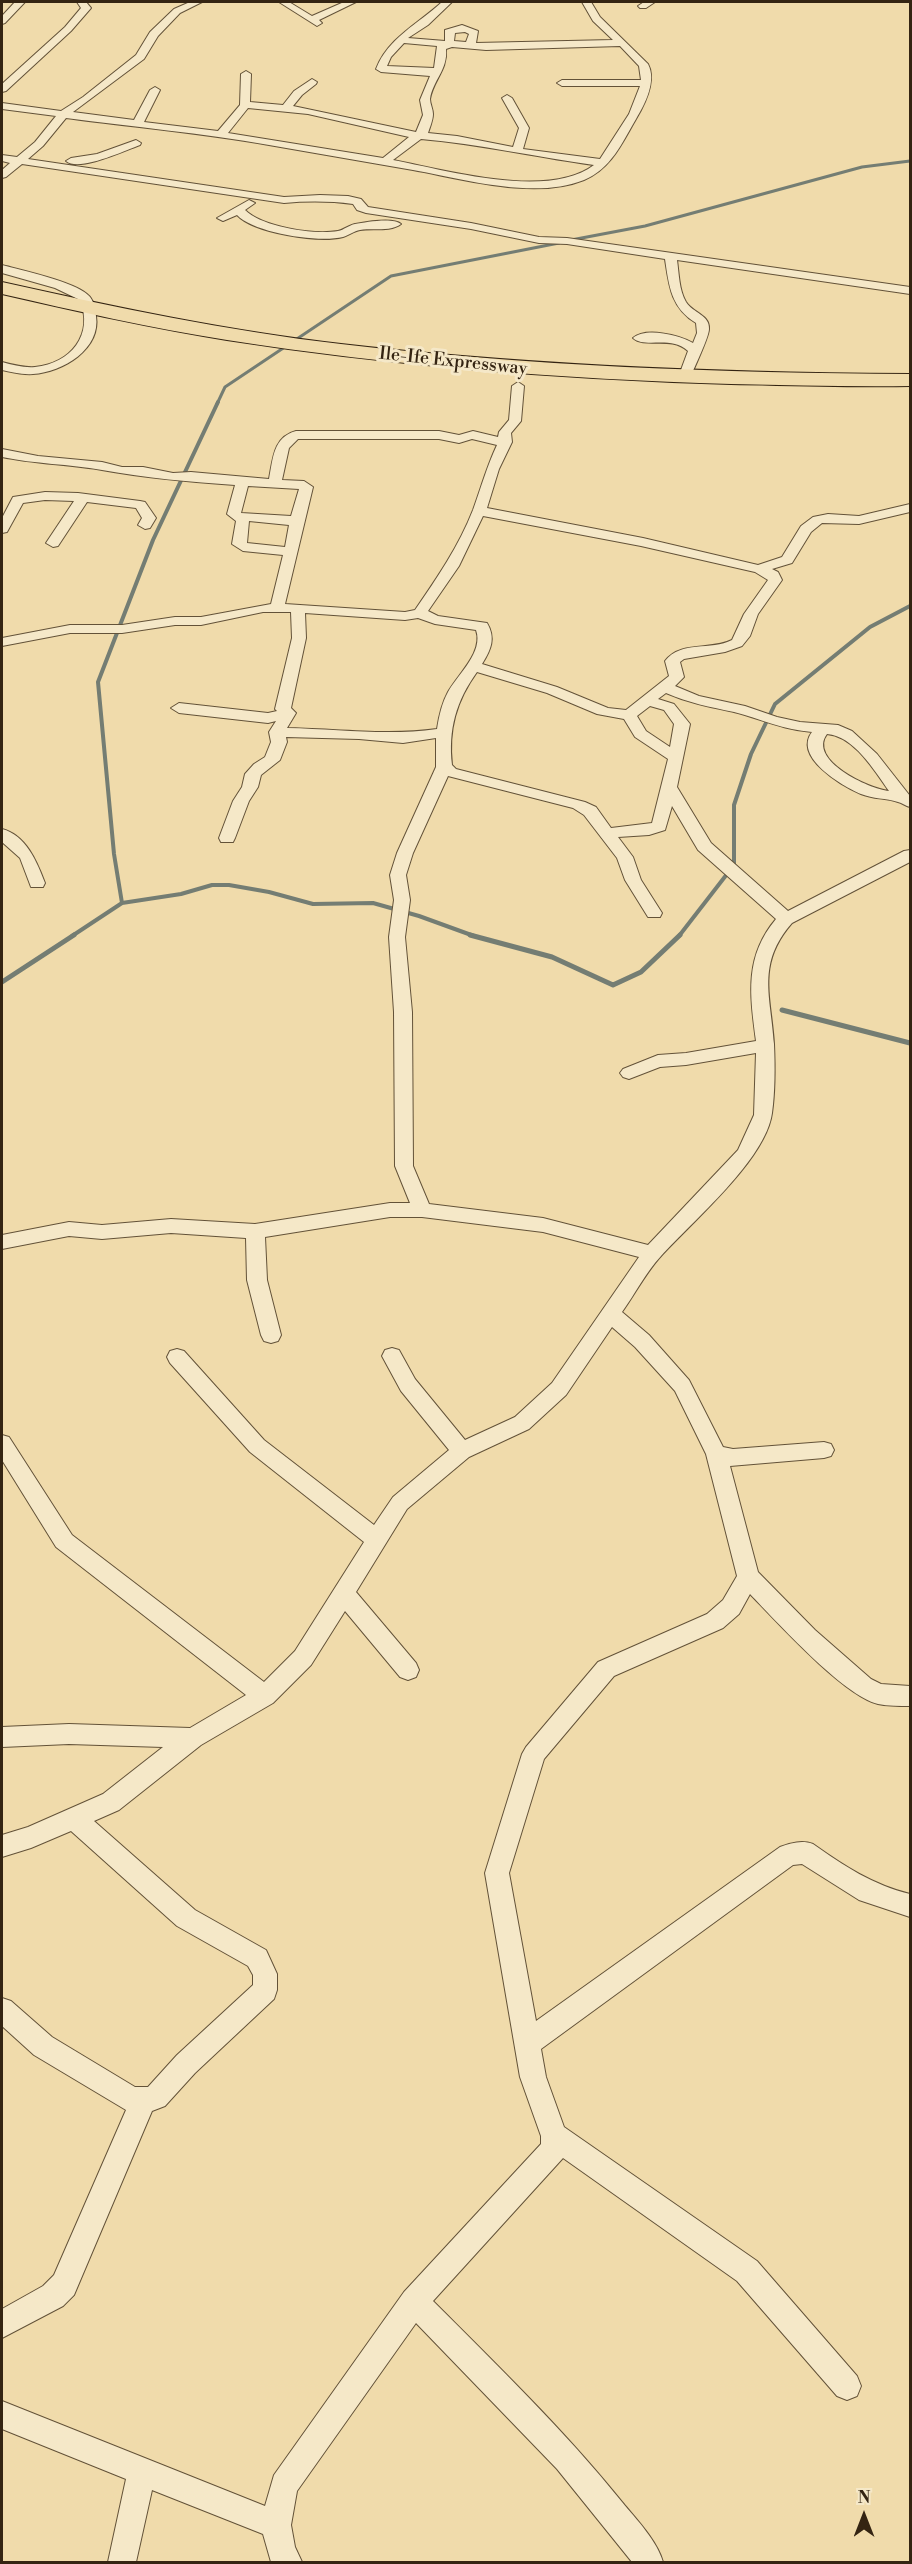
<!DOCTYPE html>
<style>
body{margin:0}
#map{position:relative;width:912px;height:2564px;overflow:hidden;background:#f0dbab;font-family:"Libre Bodoni",serif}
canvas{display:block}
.frame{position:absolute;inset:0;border:3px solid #342412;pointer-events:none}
.north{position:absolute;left:834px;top:2486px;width:60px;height:60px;-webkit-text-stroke:4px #f5e8c8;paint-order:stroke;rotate:0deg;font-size:16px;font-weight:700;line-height:24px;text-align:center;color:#342412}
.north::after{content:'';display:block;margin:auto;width:21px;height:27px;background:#342412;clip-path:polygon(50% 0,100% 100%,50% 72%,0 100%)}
</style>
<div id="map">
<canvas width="912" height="2564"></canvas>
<div class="frame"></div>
<div class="north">N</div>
</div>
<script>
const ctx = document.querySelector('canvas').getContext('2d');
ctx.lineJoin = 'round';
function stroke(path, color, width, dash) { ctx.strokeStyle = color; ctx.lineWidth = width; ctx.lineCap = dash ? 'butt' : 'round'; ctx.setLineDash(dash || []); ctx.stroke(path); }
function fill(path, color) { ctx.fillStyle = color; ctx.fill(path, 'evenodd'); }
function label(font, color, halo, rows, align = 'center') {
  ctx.font = font + ' "Libre Bodoni",serif'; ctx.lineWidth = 6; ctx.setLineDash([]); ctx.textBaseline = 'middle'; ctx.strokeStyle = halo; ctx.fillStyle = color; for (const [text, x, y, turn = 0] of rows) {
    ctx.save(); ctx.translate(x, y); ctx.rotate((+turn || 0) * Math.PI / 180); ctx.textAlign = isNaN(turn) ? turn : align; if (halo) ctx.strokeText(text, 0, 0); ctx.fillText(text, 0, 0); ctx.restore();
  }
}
const streamFar2 = new Path2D(`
 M571,240L645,226L862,167L910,161
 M217,404L225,387L391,276L559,243`);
const streamFar1 = new Path2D(`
 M122,903L114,854L98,682L153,540L218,402
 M72,936L122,903L181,894L212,885H229L269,892L313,904L373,903L419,916L474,936
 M679,936L734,865V805L751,754L775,704L870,627L910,606`);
const stream = new Path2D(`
 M470,935L552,957L613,985L641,972L680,935
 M2,982L74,935
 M782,1010L910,1043`);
const minor = new Path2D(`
 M15,2H25L5,23L2,24V16Z
 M77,2H86L91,8L71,31L6,91L2,92V84L65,27L81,8Z
 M190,2H202L180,13L158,36L144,59L73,112L134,120L150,90L155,87L160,90L144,122L218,131L240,105L241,74L246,71L251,74L250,102L283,105L294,91L312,79L317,82L316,84L302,95L293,106L416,132L423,115L420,100L430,76L381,72L376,69C388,38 418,24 442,2H452L428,25L408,38L445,41V30L462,25L478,31L476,43L613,40L593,21L582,2H591L600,17L648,64C657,81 645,104 636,119C622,143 611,169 584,180C535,200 463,179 413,170C365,162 317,153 269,145C202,133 133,127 66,118L43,146L28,159L284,197L320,195L348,196L361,199L368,207L471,223L539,237L567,238L910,287V294L677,260C679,274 679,290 686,302C693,313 710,315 709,329C709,337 694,368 690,378L684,382L678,378L688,351C671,335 645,349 633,338C646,327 679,335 693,343L697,333L696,323C671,308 669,286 665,259L567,244L539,243L471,229L366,213L357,210L353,204C330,201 307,201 284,203L22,164L6,177L2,178V170L10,163L2,161V155L17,157L35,142L56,116L2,109V103L61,111L83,97L136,55L150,32L174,9ZM465,32L469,34L466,42L454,41L455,33ZM404,43L437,46L434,68L387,66L391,57ZM620,46L639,66L641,80H562L557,83L562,86H640L629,114L600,159L523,149L529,128L512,98L507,95L502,98L519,128L513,147L457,136L428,133C430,127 433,120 433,114C433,109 430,104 430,99C433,80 448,70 446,49L452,47L486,50ZM248,108L308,114L409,137L383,158L228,133ZM421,139C479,144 536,157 594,165C548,200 446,170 393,160Z
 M279,2H289L312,16L344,2H356L319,20L322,23L317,26Z
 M644,2H655L646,8H640L638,6Z
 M136,140L141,143L140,145C124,151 79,172 66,161L71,158L97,154Z
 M249,200L255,203L245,210C262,227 314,235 338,231C344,230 349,225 355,224C366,222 393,217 401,224C391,232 372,228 360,230C354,231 349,235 343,237C318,243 254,233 237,215L223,221L217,218Z
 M2,265C21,270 75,282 88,295C94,300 95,309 96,316C101,349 63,372 33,374C22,375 12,372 2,370V362C13,365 24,368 35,367C71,363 94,335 80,300L55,288L2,273Z
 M518,382L524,386L521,421L511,433L512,442L499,469L487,508L643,538L758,565L782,557L801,526L813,517L828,514L859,516L910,504V512L859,524L822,523L811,532L792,563L772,569L778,572L782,580L758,614L750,636L742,646L725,652L684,659L680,662L684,677L675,686L699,696L745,706L777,717L800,722L838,725L852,731L877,754L910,796V807C906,806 902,803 898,802C886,798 873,799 861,794C842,786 793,757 812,732C784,730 761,719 734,712C710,707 689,703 666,693L658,699L674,704L690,724L677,787L711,843L788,911L904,851L910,850V862L792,923C756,964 771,996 774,1044C775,1066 775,1092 772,1113C766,1159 693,1221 661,1256C646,1272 635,1294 622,1312L649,1335L689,1380L723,1447L733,1449L824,1442L831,1444L834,1450L831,1456L824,1458L730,1466L758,1572L815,1630L871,1679L881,1684L910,1686V1706C900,1706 888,1706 878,1704C844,1696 776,1621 750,1594L739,1614L723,1628L614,1676L544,1759L509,1873L536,2021L780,1847C791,1843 802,1840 813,1844C844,1866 873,1885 910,1894V1917L859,1900L802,1864L793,1865L541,2049L546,2077L564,2127L757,2261L857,2376L861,2386L857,2396L847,2400L837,2396L737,2281L563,2158L433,2301C498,2366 564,2430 622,2502C637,2520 657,2541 663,2562H632L557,2469L416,2323L297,2491L291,2525L295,2547L302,2562H271L263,2534L152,2490L136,2562H108L126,2479L2,2429V2401L265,2506L274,2475L404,2292L541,2144V2136L520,2077L485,1873L522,1754L526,1747L598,1662L707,1614L723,1600L737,1576L706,1454L675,1391L635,1347L612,1327L566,1395L529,1429L469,1457L407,1509L356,1592L416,1663L419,1670L416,1677L408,1680L400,1677L345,1611L311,1665L273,1703L201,1745L119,1810L94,1821L195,1910L266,1950L277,1974V1990L274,1999L195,2073L165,2106L152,2111L74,2295L63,2306L2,2338V2309L43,2286L54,2275L126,2110L34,2055L2,2026V1998L11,2001L52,2037L135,2087H148L177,2055L253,1985V1975L248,1966L177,1926L71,1831L31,1848L2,1857V1835L28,1827L103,1794L163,1747L69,1744L2,1747V1727L69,1724L190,1728L246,1695L56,1547L2,1460V1435L9,1437L72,1535L264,1682L295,1651L364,1542L250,1452L170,1363L167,1357L170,1351L177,1349L184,1351L264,1440L374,1525L393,1497L449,1450L401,1391L382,1356L385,1350L392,1348L399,1350L415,1379L465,1440L515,1417L552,1383L639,1257L543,1232L422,1217H390L265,1237L267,1280L281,1335L278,1341L271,1343L264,1341L261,1335L247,1280L246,1238L171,1233L102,1239L69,1236L2,1249V1235L69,1222L102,1225L171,1219L255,1224L390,1203H410L395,1166L394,1012L389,937L394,900L390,875L397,853L436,767V738L403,743L359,739L286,737L287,742L280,760L261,775L258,787L249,801L235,838L233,842H221L219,838L233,801L242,787L245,774L254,764L265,757L271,742L269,732L276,721L268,723L179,713L171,708L179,703L268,713L277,711L275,709L292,638L291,612H263L201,625H175L122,633H70L2,646V638L70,625H122L175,617H201L271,604L283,555L243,551L232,544L236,521L227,514L235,485C191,482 146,478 102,470C69,464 35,464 2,457V449L38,456L102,462L122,467H143L173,473L191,472L269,479C273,459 273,437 296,431H439L459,435L473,431L498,437L499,432L509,420L512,386ZM298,439H439L459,443L472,439L497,445C487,466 481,488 473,510C459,546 437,578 415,610L405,612L285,604L313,487L304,481L282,480L289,448ZM248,486L299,489L291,516L241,513ZM483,516L641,546L755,572L768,580L744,614L732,640C711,651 681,640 665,661L669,676L626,710L608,708L557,687L482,664C491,650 496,638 487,623L438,616L428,611L459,566ZM249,521L289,525L285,547L247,543ZM305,613L405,620L418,618L435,624L476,630C484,652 458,674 448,692C442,703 439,716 437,729C388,736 337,729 287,728L296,713L291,708L306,638ZM477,672L547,693L597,714L624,719L635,737L668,759L652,823L611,828L596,807L585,802L456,769L452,765C448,730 456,701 477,672ZM650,706L664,710L674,724L670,747L646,731L637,716ZM827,734C854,736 874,770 889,791C869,789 807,760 827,734ZM448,776L573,808L584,815L617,858L625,880L648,917H660L662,913L641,880L633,857L618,837L649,835L665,830L672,806L698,850L776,919C744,957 750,995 756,1041L686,1053L658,1055L623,1069L620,1073L623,1077L629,1079L660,1067L686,1065L756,1053L754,1115L738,1150L648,1245L543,1218L429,1204L413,1166L412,1012L405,937L410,900L406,875L413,853Z
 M45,492L78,493L140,501L145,502L156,518L150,528L145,529L138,525L142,518L136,508L87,502L58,546L53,547L46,543L74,501L45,500L23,503L7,532L2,533V518L13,497Z
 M2,829C26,835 37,862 45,883L43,887H31L20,858L2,842Z`);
const trunk = new Path2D(`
 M2,282C114,307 227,331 341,344C530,366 720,373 910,374V386C851,387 791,385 731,384C562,379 394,366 227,340C151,328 76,311 2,294Z`);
const farStreetnames = [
 ["Ile-Ife Expressway",453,362,6]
];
stroke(streamFar2, '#747d73', 3);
stroke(streamFar1, '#747d73', 4);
stroke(stream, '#747d73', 5);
stroke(minor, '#635238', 2);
stroke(trunk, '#342412', 2);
fill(minor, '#f5e8c8');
fill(trunk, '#f0dbab');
label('18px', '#342412', '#f5e8c8', farStreetnames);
</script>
